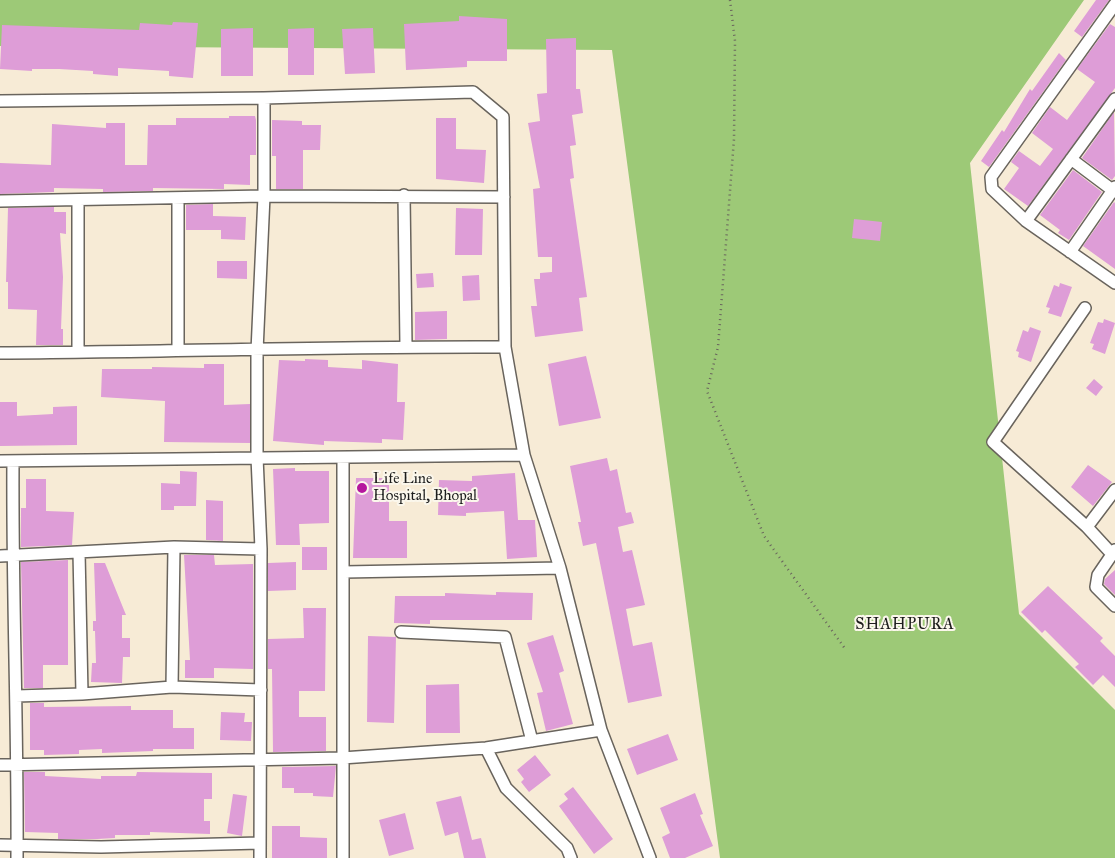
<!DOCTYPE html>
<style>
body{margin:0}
canvas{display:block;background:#f7ebd6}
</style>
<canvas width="1115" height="858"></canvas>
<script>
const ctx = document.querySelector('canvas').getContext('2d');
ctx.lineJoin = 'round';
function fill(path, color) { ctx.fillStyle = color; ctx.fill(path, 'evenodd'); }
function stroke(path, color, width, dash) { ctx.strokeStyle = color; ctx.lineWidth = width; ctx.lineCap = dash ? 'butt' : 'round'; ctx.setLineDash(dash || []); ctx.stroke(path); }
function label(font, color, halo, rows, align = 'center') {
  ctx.font = font + ' "IM FELL Great Primer",serif'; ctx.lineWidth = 4; ctx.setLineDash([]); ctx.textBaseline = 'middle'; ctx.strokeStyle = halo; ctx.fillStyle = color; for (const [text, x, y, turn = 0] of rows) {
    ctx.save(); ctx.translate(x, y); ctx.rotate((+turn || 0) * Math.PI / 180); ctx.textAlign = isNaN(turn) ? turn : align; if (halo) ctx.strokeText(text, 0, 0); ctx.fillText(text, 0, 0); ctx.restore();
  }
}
const green = new Path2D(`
 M0,0H1084L970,163L1019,614L1115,710V858H720L612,50L0,46Z`);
const building = new Path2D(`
 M1096,0H1109L1082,37L1074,31Z
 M459,16L507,19V61H467V67L406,70L404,24L459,21Z
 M173,22L198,23L193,78L169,76V71L118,68V76L93,74V71L59,69H32V71L0,69L2,25L139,30L140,23L172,25Z
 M1110,24L1115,27V88L1028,206L1004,189L1019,168L1011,162L1019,151L1040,166L1053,149L1032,133L1050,107L1067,120L1095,82L1077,69Z
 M253,28V76H221V29Z
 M314,28V75H288V29Z
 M373,28L375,73L345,74L342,29Z
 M576,38V89H580L583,113L572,115L576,145L570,146L574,178L570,179L587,297L579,298L583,331L535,337L531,306H537L534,279H540V273L552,272V257H538L533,189L540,188L528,123L540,121L537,94L547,93L546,39Z
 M1059,53L1066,60L989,167L981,161L1002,130L1004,132L1030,89L1032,91Z
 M1114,112L1115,176L1112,180L1082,158Z
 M229,116H255L256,120V155H250V185L224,184V189L153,188V191L103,192V189L54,188V192L0,194V163L51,165L52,124L106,128V123H125V165H147L148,125H176V118H229Z
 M436,118H456V149L486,150L484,183L436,179Z
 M272,120L302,121V125H321L320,150H303V189H276V156H272Z
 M1073,170L1102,192L1069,240L1058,233L1060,230L1040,215Z
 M1114,202L1115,203V269L1083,246Z
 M213,204V216L246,217L245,240L221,239V230H186V205Z
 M54,207V212H66V234L60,233L63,277L61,329H63V345H36L37,310L8,309V282H6L8,208Z
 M456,208L483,209L482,255H455Z
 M854,219L882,222L880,241L852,238Z
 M217,261H247V279L217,278Z
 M433,273L434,287L417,288L416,274Z
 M479,275L480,300L463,301L462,276Z
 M1060,283L1072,287L1061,317L1048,313L1050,308L1046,307L1054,285L1059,287Z
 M447,311V339L415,340V312Z
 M1104,319L1115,323L1105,354L1092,349L1094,344L1090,343L1098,322L1103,323Z
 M1030,327L1041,331L1031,362L1018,357L1019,352L1016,351L1023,330L1028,332Z
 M586,356L601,418L559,426L548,364Z
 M305,359L328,360V367L362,369V360L398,364L397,402H405L403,440L382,439V443L324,441V445L273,441L279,360L305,361Z
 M204,364H224V405L250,404V443L164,442L165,401L101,397L102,369H152V367L204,368Z
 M1094,379L1103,387L1096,396L1086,388Z
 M0,402H17V416L53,414V407L77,406V445L0,446Z
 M607,458L610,471L617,469L626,513L631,512L634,523L618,527L623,552L632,550L645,605L626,609L633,646L652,642L662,696L628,703L596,543L583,546L578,522H581L570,466Z
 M1088,465L1112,482L1093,506L1071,487Z
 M295,468V471H329V523L299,524L300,545H276L273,469Z
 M180,471L197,472L196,506H174V510H161V483L180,484Z
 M515,473L518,520H535L537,557L507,559L504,511L466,513V516L438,515L439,480L472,481V476Z
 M356,478H389V521H407V558H353Z
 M26,479H46V511L74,512L72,545L21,547V508H26Z
 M206,500L223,501V541L206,540Z
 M302,547H327V570H302Z
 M184,555H214L215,565L253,564V669L214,668V678H185V660H190Z
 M68,560V665H43V688H24L21,562Z
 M296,562V590L268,591V563Z
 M94,563H105L126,615H122V638H130V657H123L122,683L91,682L92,663H96L95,631H93V621H96Z
 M1115,570V595L1104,584L1105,579Z
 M1048,586L1103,638L1100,641L1115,656V687L1103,675L1093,685L1075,667L1079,664L1045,630L1042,633L1021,612Z
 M496,592L533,593L532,620H430V624L394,623L395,596H445V593L496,595Z
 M303,608H326L325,691H299V717H326V751L273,752L272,669H268V639L304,638Z
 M553,635L564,671L559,673L573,724L546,731L537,693L543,692L527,643Z
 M368,636L396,637L394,723L367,722Z
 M459,684L460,733H426V685Z
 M30,703H44V707L131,706V710H173V728H194V749H153V751L102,753V749L79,750V754L44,755V750H30Z
 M221,712L245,713L244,722H252L251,741L220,740Z
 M668,734L678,760L637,775L627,749Z
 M535,755L551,775L529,792L521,782L524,779L517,770Z
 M336,766L333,797L313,796V793H294V788H282V767Z
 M24,772H45V776L101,779V776H136L137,772L212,773V799H204V821H210V834L150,832V835H115V838L97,839H58V833L25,832Z
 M573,787L613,839L594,854L559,806L568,799L564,794Z
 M695,793L703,814L700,815L713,846L685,858H670L662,837L670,833L660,808Z
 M233,794L247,796L242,836L227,833Z
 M461,796L472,840L481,838L486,858H464L458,832L445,836L436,802Z
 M405,813L414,849L389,856L379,820Z
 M272,826H300V837L327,838V858H272Z`);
const path = new Path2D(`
 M730,0L735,41L734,139L718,347L707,391L764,536L846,650`);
const minor = new Path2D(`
 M1115,4L991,177L992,189L1026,221L1115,283
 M0,101L264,98L473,92L503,117L505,347L524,455L560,568L601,730L650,858
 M1071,159L1115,192
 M404,195L406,346
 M178,198V350
 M0,201L264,196L504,197
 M1026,221L1115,99
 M1070,252L1115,187
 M1085,308L993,442L1087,527L1111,553
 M78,352V201
 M0,353C168,352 337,346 505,347
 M0,461L524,455
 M13,461C12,593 18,726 17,858
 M1087,527L1115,490
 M1115,550L1098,575L1096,587L1115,606
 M79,552L82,694
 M0,556L174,547L261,549
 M344,572L560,568
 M401,632L505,637L532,741
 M172,687L174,547
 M16,696L82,694L172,687L261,690
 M486,748L506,788L567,848L571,858
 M0,765L342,758L486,748L601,730
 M0,845L101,847L260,843
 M260,858L261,549L257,457V351L264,196V98
 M343,858V458`);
const markers = [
 [362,488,6,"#b5179e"]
];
const poiNames = [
 ["Life Line",373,479],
 ["Hospital, Bhopal",373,496]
];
const neighbourhoodNames = [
 ["SHAHPURA",905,625]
];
fill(green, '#9dc977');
fill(building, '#de9dd7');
stroke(minor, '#69645d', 14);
stroke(path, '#69645d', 2.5, [1, 4]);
stroke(minor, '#fff', 11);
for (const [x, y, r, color] of markers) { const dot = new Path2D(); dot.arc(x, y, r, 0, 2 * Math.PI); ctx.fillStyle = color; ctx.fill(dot); stroke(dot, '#fbf7ec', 2); }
label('15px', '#1c1c1c', '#fbf7ec', poiNames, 'left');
ctx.letterSpacing = '1px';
label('16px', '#1c1c1c', '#fbf7ec', neighbourhoodNames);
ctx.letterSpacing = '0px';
</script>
